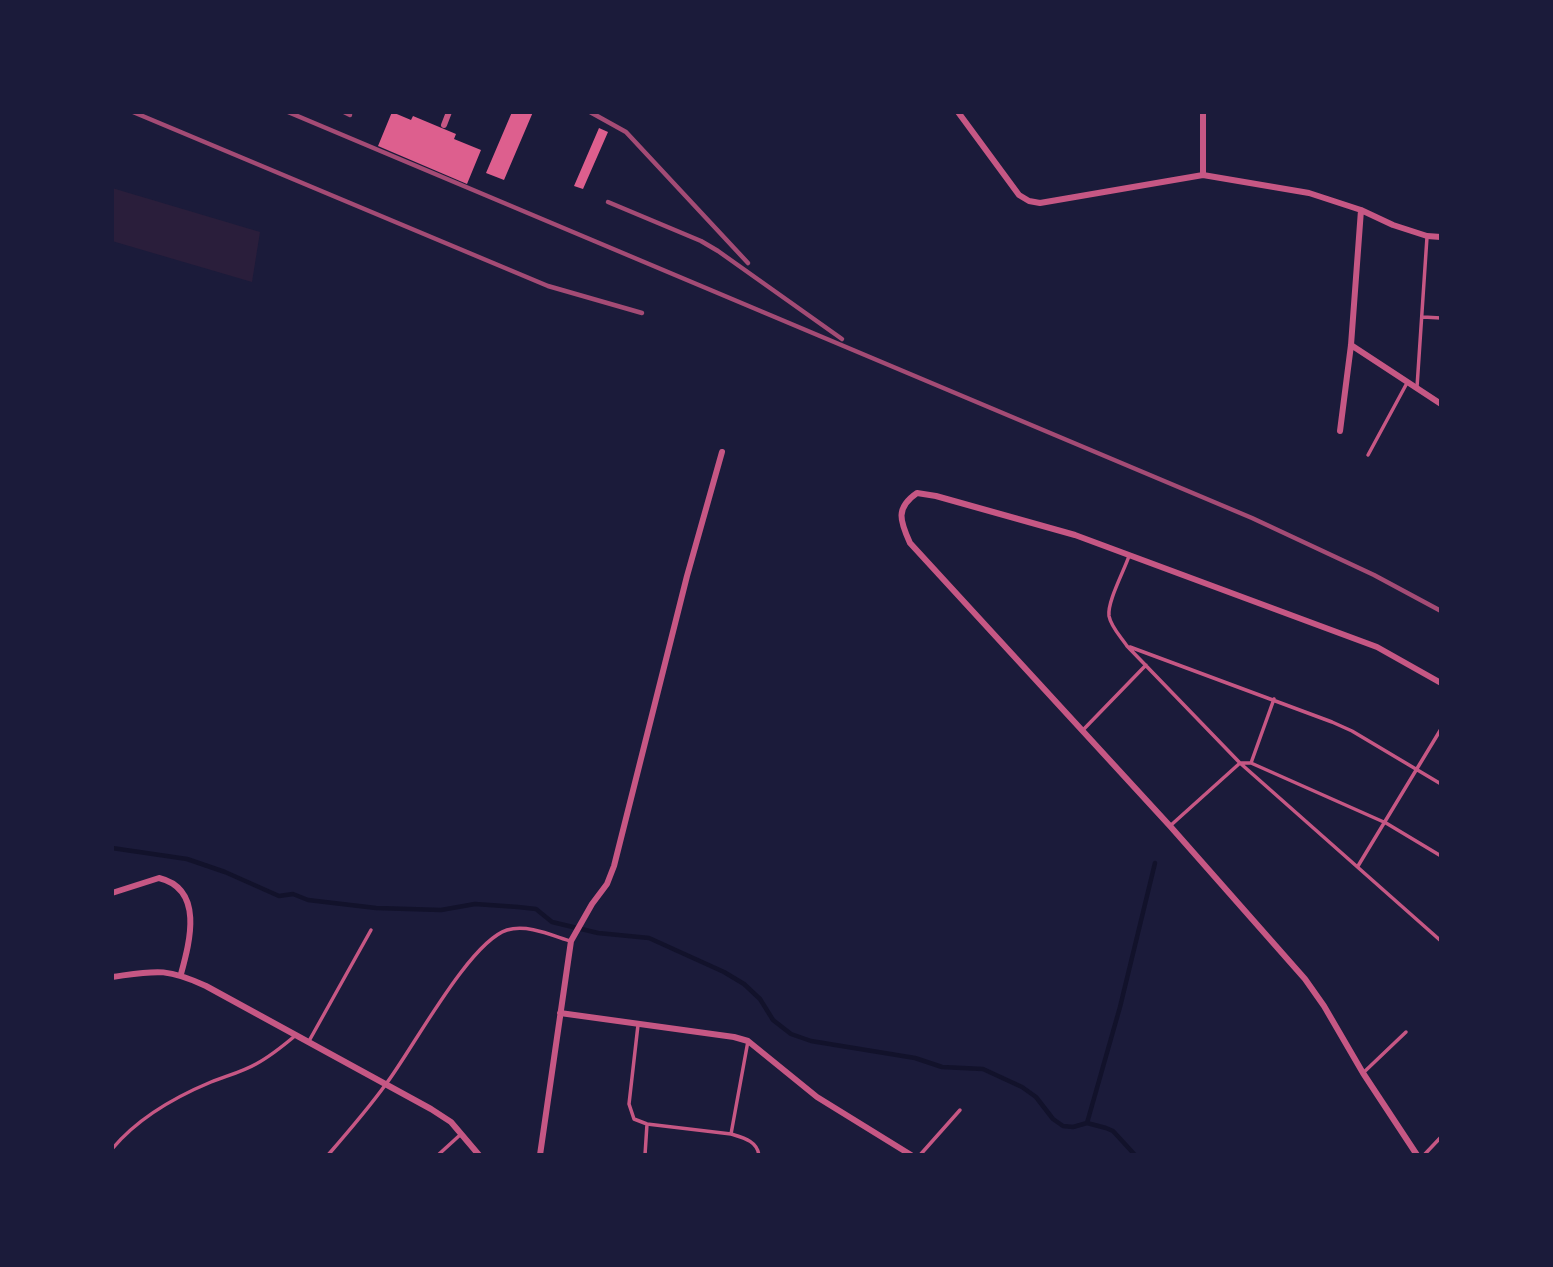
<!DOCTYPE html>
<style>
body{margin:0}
#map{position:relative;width:1553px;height:1267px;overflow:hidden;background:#1b1b3a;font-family:Rubik,sans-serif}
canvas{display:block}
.frame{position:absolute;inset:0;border:114px solid #1b1b3a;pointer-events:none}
</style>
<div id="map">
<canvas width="1553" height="1267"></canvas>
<div class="frame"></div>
</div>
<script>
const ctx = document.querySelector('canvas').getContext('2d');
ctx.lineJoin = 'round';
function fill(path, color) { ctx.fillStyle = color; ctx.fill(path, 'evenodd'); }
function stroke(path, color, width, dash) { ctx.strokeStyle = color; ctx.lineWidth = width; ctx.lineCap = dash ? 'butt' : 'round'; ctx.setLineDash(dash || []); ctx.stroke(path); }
const green = new Path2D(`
 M112,188L260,232L252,282L112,241Z`);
const stream = new Path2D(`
 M112,848L187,859L225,872L279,896L293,894L308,900L376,908L441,910L475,904L518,907L536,909L552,922L598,933L649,938L724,972L744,984L760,999L773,1020L791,1034L811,1041L915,1058L942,1067L983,1069L1022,1087L1036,1097L1053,1119L1063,1126L1073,1127L1087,1123L1106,1128L1113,1131L1135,1155
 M1087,1123L1120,1007L1155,863`);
const building = new Path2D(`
 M392,112L411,120L413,116L456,134L454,139L481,150L467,184L378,146Z
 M512,112H533L504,180L486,173Z
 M599,128L608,132L583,189L574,186Z`);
const service = new Path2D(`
 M1423,317L1441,318
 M1417,387L1427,237
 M1368,455L1407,383
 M1129,556C1124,571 1107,602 1109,616C1111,627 1121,637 1127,646L1240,763L1441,941
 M1130,647L1332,722L1352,731L1441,784
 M1082,731L1146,665
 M1251,763L1274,699
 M1170,826L1240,763H1251L1386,823L1441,856
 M1358,866L1441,729
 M638,1025L629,1104L634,1119L647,1124L731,1134
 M309,1041L371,930
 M748,1041L731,1134C744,1138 757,1141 759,1155
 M1363,1073L1406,1032
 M112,1149C137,1119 175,1097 211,1082C226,1076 242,1072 256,1064C271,1056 283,1046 296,1035
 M328,1155C348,1132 368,1109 386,1084C412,1050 469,942 507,930C527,924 551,935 570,941
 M438,1155L460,1135
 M645,1155L647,1124
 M920,1155L960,1110
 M1424,1155L1441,1137`);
const minor = new Path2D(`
 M958,112L1019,195L1029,201L1040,203L1203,175L1309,193L1361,210L1393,225L1427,236L1441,237
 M1203,112V175
 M444,125L449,112
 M1351,345L1441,404
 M1340,431L1351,345L1361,210
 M112,893L159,878C204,889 190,941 181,974
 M112,977C155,971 165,967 206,986L431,1109L451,1122L479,1155
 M560,1013L734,1037L748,1041L817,1097L911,1155
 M540,1155L571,941L592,904L607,884L614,866L687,576L722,452
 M1417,1155L1363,1073L1324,1006L1305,979L1170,826L910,543C900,521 895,508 917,493L936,496L1075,535L1377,647L1441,683`);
const rail = new Path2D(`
 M133,112L548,286L642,313
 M288,112L1252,518L1374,575L1441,611
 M344,112L350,115
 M590,112L626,132L748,263
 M608,202L701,241L718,251L842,339`);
fill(green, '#2a1e3b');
stroke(stream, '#12122b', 4.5);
fill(building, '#dd5f8e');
stroke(service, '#c65784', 3.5);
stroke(minor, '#c65784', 6);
stroke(rail, '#a44b75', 4.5);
</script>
